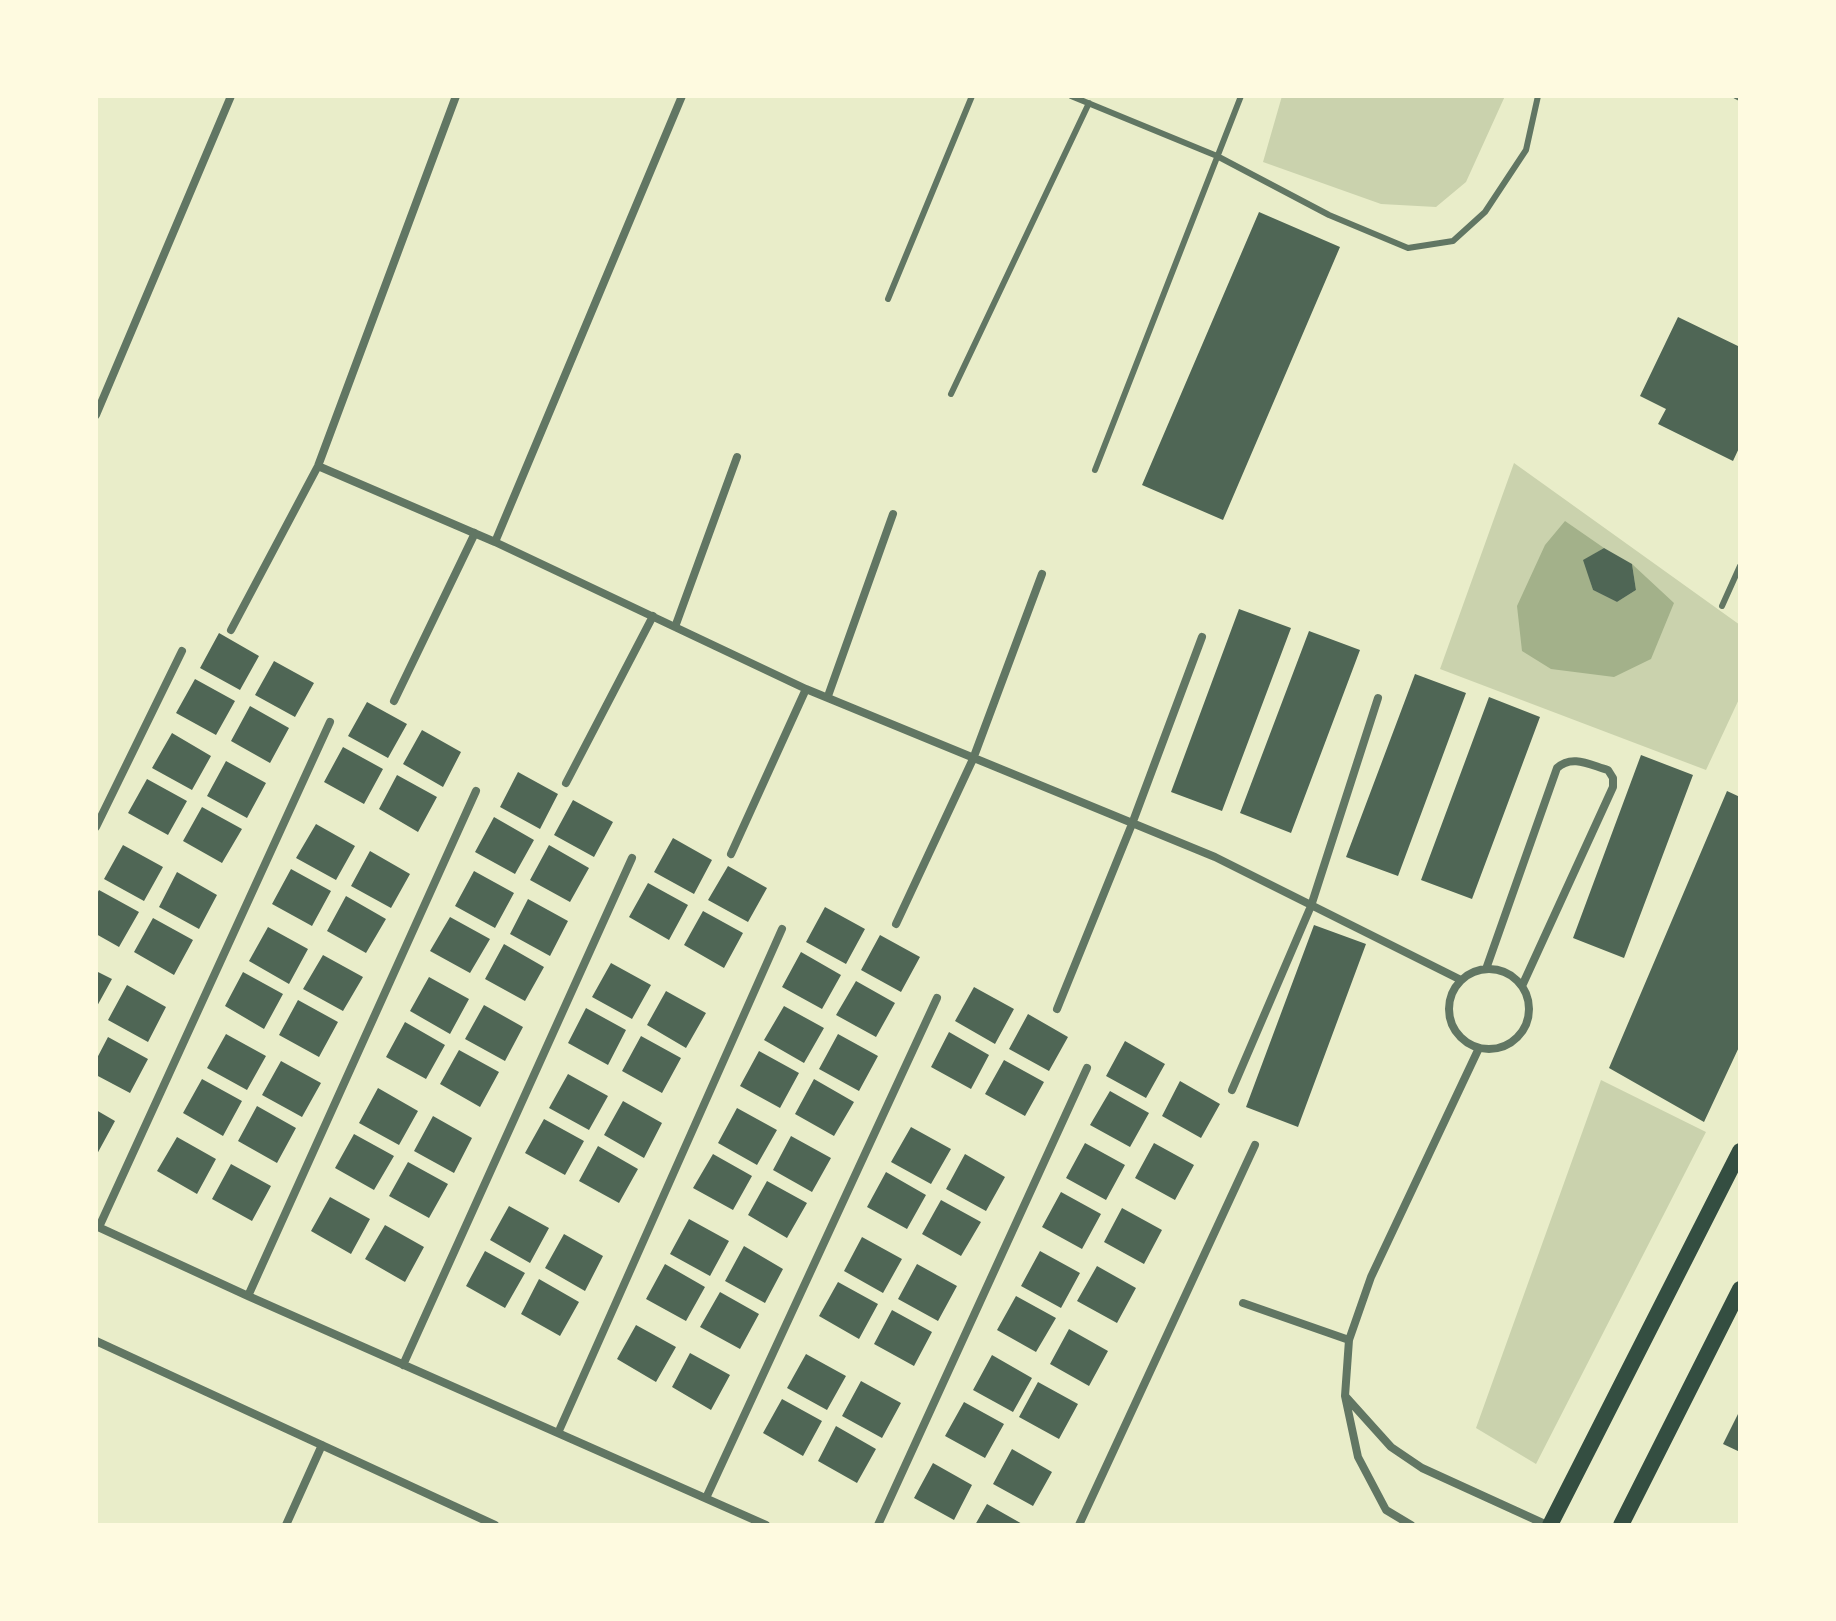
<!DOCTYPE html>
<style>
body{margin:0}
#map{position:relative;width:1836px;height:1621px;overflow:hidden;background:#e9edc9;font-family:Mulish,sans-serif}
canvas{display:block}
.frame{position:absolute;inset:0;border:98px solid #fefae0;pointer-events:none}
</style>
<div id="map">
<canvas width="1836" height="1621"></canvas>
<div class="frame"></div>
</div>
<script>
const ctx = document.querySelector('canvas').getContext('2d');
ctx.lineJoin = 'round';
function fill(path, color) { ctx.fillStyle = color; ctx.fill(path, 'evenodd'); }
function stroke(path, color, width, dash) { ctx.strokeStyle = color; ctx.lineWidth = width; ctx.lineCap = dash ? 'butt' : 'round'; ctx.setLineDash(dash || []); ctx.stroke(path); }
const green = new Path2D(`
 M1282,96H1505L1466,182L1436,207L1381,204L1263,162Z
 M1514,463L1740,625V697L1706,770L1440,669Z
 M1601,1080L1706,1132L1536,1464L1476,1428Z`);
const water = new Path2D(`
 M1565,521L1604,548L1584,560L1593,590L1617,602L1636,590L1632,564L1674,603L1651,659L1614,677L1551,669L1522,651L1517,606L1545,545Z`);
const building = new Path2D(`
 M1259,212L1340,247L1223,520L1142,485Z
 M1678,317L1740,347V446L1733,461L1658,424L1666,409L1640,396Z
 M1604,548L1632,564L1636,590L1617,602L1593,590L1583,560Z
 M1239,609L1291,628L1222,811L1171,792Z
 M1309,631L1360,650L1291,833L1240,813Z
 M219,633L259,656L240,690L200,668Z
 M274,661L314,683L295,717L255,695Z
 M1415,674L1466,693L1398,876L1346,857Z
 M195,679L235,701L216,735L176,713Z
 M1489,697L1540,717L1472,899L1421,880Z
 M367,702L407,724L388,758L348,736Z
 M250,706L289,728L270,763L231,741Z
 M422,730L461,752L443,787L403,764Z
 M172,733L211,756L192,790L152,768Z
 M343,747L383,769L364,804L324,782Z
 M1641,755L1693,775L1624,958L1573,938Z
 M226,761L266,783L247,818L207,796Z
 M518,772L558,794L540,829L500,807Z
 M397,775L437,797L418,832L379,809Z
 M147,779L187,801L168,835L128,813Z
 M1727,791L1740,797V1045L1704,1122L1609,1068Z
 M573,800L613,822L594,857L554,835Z
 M202,807L242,829L222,863L183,841Z
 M494,817L534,840L515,874L475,852Z
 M316,824L355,846L336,880L296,858Z
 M673,838L712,860L694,894L654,872Z
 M123,845L163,867L144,901L104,879Z
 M549,845L589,868L570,902L530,880Z
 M370,851L410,874L391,908L351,886Z
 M728,866L767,888L748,922L708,900Z
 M291,869L331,891L312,926L272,904Z
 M474,871L514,893L495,928L455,906Z
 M177,872L217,895L199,929L159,907Z
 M648,883L688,905L669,940L629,917Z
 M99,890L139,912L119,947L96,934V895Z
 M346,896L386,919L366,953L327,931Z
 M528,899L568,921L550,956L510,934Z
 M825,907L865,929L846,964L806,942Z
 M703,911L743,933L724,968L684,945Z
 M450,917L490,939L470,973L430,951Z
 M153,918L193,940L174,975L134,952Z
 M1314,925L1366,944L1298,1127L1246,1107Z
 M268,927L308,949L289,984L249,961Z
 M880,935L920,957L901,992L861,970Z
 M504,944L544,967L525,1001L485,979Z
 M801,952L841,975L822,1009L782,987Z
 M323,955L363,977L343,1011L303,989Z
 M611,963L651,985L632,1019L592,997Z
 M96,971L112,979L96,1008Z
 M243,972L283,994L264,1029L225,1006Z
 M429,977L469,999L450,1034L410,1011Z
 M856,981L895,1003L876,1037L836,1015Z
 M127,985L166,1007L148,1042L108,1020Z
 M974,987L1014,1009L995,1044L955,1021Z
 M666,991L706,1013L686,1048L647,1025Z
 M298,1000L338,1022L319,1057L279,1035Z
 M484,1005L523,1027L505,1061L465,1039Z
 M784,1006L824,1028L804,1063L764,1040Z
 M586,1008L626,1030L608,1065L568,1043Z
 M1028,1014L1068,1037L1049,1071L1009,1049Z
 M405,1022L445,1045L426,1079L386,1057Z
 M949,1032L989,1055L971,1089L931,1067Z
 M226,1034L266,1056L247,1090L207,1068Z
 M838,1034L878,1056L859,1091L819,1069Z
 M641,1036L681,1058L662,1093L622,1071Z
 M108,1037L148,1059L130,1093L96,1075V1060Z
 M1125,1041L1165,1064L1146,1098L1106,1076Z
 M459,1050L499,1072L480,1107L440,1084Z
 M759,1051L799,1073L780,1108L740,1086Z
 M1004,1060L1044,1082L1025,1116L985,1094Z
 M281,1061L321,1083L302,1117L262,1095Z
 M568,1074L608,1096L589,1130L549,1108Z
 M202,1079L242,1101L223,1136L183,1113Z
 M814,1079L854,1102L834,1136L795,1114Z
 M1180,1081L1220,1104L1201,1138L1162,1116Z
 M378,1088L418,1111L399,1145L359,1123Z
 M1110,1091L1149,1113L1130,1147L1090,1125Z
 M623,1101L662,1123L644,1158L604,1135Z
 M257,1106L296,1128L277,1163L238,1141Z
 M737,1108L777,1130L757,1165L718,1143Z
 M96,1110L115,1121L96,1156Z
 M433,1116L472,1138L454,1173L414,1151Z
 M544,1119L584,1141L565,1175L525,1153Z
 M911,1127L951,1149L931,1184L891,1162Z
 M354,1134L394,1156L374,1190L335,1168Z
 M791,1136L831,1158L812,1192L773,1170Z
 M177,1137L216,1159L197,1194L157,1171Z
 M1085,1143L1125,1165L1106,1200L1066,1178Z
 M1154,1143L1194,1165L1175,1200L1135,1178Z
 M598,1146L638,1169L619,1203L579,1181Z
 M713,1154L752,1176L733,1210L693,1188Z
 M965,1154L1005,1177L986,1211L946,1189Z
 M408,1162L448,1184L429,1218L389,1196Z
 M231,1164L271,1186L252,1221L212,1199Z
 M886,1172L926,1195L907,1229L867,1207Z
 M767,1181L807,1203L787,1238L748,1215Z
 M1061,1192L1101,1214L1082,1249L1042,1227Z
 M330,1197L370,1219L351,1254L311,1231Z
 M941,1200L981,1222L961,1256L922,1234Z
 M509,1206L549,1228L530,1263L490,1240Z
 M1122,1208L1162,1230L1144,1264L1104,1242Z
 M689,1219L729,1241L710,1276L670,1254Z
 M385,1225L424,1247L405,1282L365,1259Z
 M564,1234L603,1256L585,1291L545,1268Z
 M862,1237L902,1259L883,1293L844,1271Z
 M744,1246L783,1269L765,1303L725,1281Z
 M485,1251L525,1273L505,1308L466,1286Z
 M1040,1251L1080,1273L1061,1308L1021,1286Z
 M665,1264L705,1287L686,1321L646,1299Z
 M917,1264L957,1286L938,1321L898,1299Z
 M1097,1266L1136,1288L1117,1323L1077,1301Z
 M539,1279L579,1302L560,1336L521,1314Z
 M838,1282L878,1304L859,1339L819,1316Z
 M720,1292L759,1314L740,1349L700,1327Z
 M1016,1296L1056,1318L1036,1352L997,1330Z
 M892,1310L932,1332L914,1366L874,1344Z
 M636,1325L676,1347L656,1382L617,1359Z
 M1069,1329L1108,1351L1089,1386L1050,1364Z
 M690,1353L730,1375L711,1410L672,1387Z
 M806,1354L846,1376L827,1410L787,1388Z
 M992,1355L1032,1378L1013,1412L973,1390Z
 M861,1381L901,1403L882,1438L842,1416Z
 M1038,1382L1078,1404L1059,1439L1019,1417Z
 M782,1399L822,1421L803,1456L763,1433Z
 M964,1402L1004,1424L985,1458L945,1436Z
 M1740,1410V1452L1723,1444Z
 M836,1426L876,1449L857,1483L818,1461Z
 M1012,1449L1052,1472L1033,1506L993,1484Z
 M933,1463L972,1485L954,1520L914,1498Z
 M987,1504L1024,1525H975Z`);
const service = new Path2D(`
 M1071,96L1217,156L1329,215L1408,248L1453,241L1485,212L1526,150L1538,96
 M1736,96L1740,98
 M888,299L972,96
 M951,394L1089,103
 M1095,470L1241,96
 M1722,606L1740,566`);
const minor = new Path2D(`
 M96,415L231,96
 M318,466L495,542L806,689L1215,857L1461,980
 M495,542L682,96
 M675,627L737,457
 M231,630L318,466L456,96
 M828,696L893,514
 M394,701L475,533
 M566,783L653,616
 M96,827L182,651
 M731,854L806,689
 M896,924L973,759L1042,574
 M1449 1009a40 40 0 1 1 80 0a40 40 0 1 1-80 0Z
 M1486,969L1557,768C1572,754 1590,765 1608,770L1613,778V787L1522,986
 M1057,1009L1132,824L1202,637
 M1232,1090L1311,906L1378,698
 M96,1226L248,1296L766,1525
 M99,1227L330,722
 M248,1296L476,791
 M1243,1303L1349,1340
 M96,1341L495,1525
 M403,1365L632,858
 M1346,1397L1391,1447L1422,1468L1547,1525
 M558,1433L782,929
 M706,1498L937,998
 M286,1525L322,1445
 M878,1525L1087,1068
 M1079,1525L1255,1145
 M1411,1525L1386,1510L1358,1457L1345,1396L1349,1340L1371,1277L1479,1048`);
const secondary = new Path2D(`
 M1550,1525L1740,1151
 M1621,1525L1740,1289`);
fill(green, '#cad2ad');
fill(water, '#a3b18a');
fill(building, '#4f6655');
stroke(service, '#617663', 6);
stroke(minor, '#617663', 8);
stroke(secondary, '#344e41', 16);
</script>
